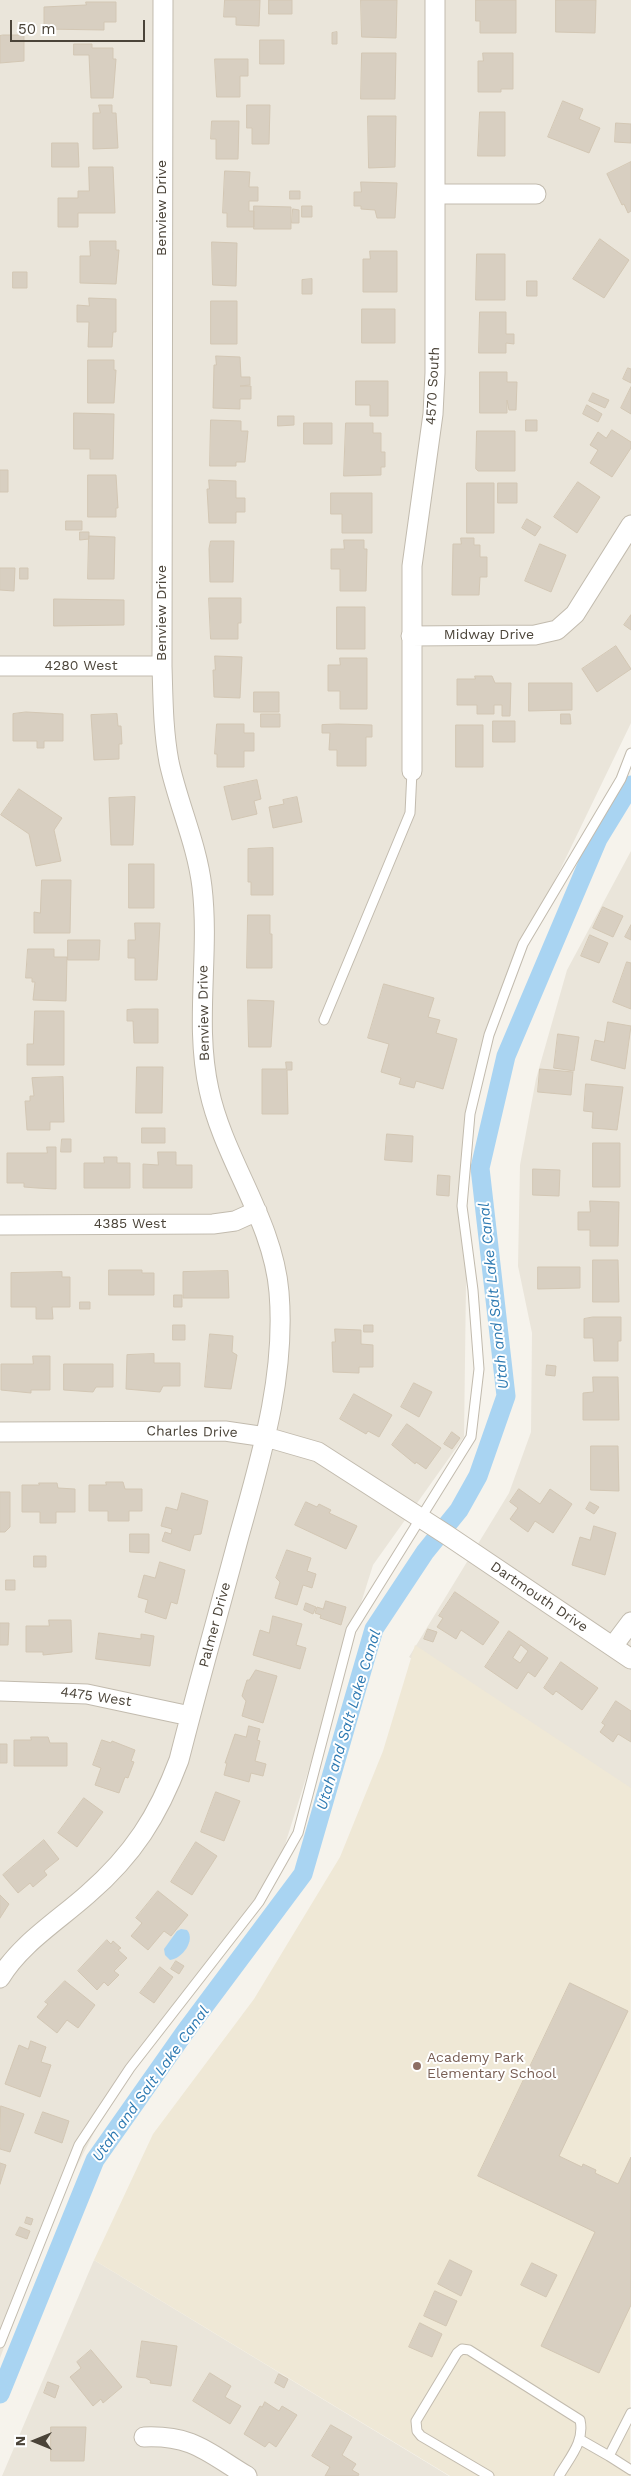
<!DOCTYPE html>
<style>
body{margin:0}
#map{position:relative;width:631px;height:2476px;overflow:hidden;background:#f6f3ec;font-family:"Work Sans",sans-serif}
canvas{display:block}
.north{position:absolute;left:10px;top:2416px;width:50px;height:50px;-webkit-text-stroke:4px #fff;paint-order:stroke;rotate:270deg;font-size:14px;font-weight:700;line-height:20px;text-align:center;color:#4b4439}
.north::after{content:'';display:block;margin:auto;width:18px;height:22px;background:#4b4439;clip-path:polygon(50% 0,100% 100%,50% 72%,0 100%)}
.scale{position:absolute;left:10px;top:20px;width:135px;height:22px;box-sizing:border-box;border:2px solid #4b4439;border-top:0;padding-left:6px;font-size:15px;line-height:18px;white-space:nowrap;color:#4b4439;-webkit-text-stroke:4px #fff;paint-order:stroke}
</style>
<div id="map">
<canvas width="631" height="2476"></canvas>
<div class="north">N</div>
<div class="scale">50 m</div>
</div>
<script>
const ctx = document.querySelector('canvas').getContext('2d');
ctx.lineJoin = 'round';
function fill(path, color) { ctx.fillStyle = color; ctx.fill(path, 'evenodd'); }
function stroke(path, color, width, dash) { ctx.strokeStyle = color; ctx.lineWidth = width; ctx.lineCap = dash ? 'butt' : 'round'; ctx.setLineDash(dash || []); ctx.stroke(path); }
function label(font, color, halo, rows, align = 'center') {
  ctx.font = font + ' "Work Sans",sans-serif'; ctx.lineWidth = 4; ctx.setLineDash([]); ctx.textBaseline = 'middle'; ctx.strokeStyle = halo; ctx.fillStyle = color; for (const [text, x, y, turn = 0] of rows) {
    ctx.save(); ctx.translate(x, y); ctx.rotate((+turn || 0) * Math.PI / 180); ctx.textAlign = isNaN(turn) ? turn : align; if (halo) ctx.strokeText(text, 0, 0); ctx.fillText(text, 0, 0); ctx.restore();
  }
}
const residential = new Path2D(`
 M0,0H631V723L503,988L468,1128L464,1437L373,1565L272,1886L133,2057L63,2193L0,2358Z
 M631,851V1801L409,1657L509,1493L531,1432L532,1333L518,1266L520,1165L536,1079L567,970Z
 M94,2260L449,2476H2Z`);
const education = new Path2D(`
 M415,1645L631,1788L630,2476H450L94,2260L153,2134L254,1999L340,1857L383,1751Z`);
const water = new Path2D(`
 M181,1929L187,1930C196,1940 182,1959 170,1960L165,1955L164,1949L177,1931Z`);
const canal = new Path2D(`
 M0,2394L95,2160L185,2032L303,1874L374,1629L425,1552L459,1510L478,1476L506,1396L480,1168L506,1056L598,839L631,785`);
const building = new Path2D(`
 M225,0H260L259,26L236,25V17H224Z
 M269,0H292V14H269Z
 M361,0H397L396,38L362,37Z
 M476,0H516V33H480V21H476Z
 M556,0H596L595,33L556,32Z
 M86,2H116V22H104V30L44,29V7L86,5Z
 M337,32V44H332V33Z
 M3,35H24V61L0,63V36Z
 M260,40H284V64H260Z
 M74,44H92V48H113V59H116L113,98H91L89,55H74Z
 M362,53H396L395,99H361Z
 M483,53H513V89H501V92H478V61H483Z
 M215,59H248V76H240V97H217Z
 M563,101L583,109L579,119L600,128L589,153L548,137Z
 M99,105H112V113H116L118,148L93,149V113H100Z
 M247,105H270L269,144H252V128H247Z
 M480,112H505V156H478Z
 M368,116H396L395,167L369,168Z
 M212,121H239L238,159H216V139H211Z
 M616,123L631,124V143L615,142Z
 M52,143H78L79,167H52Z
 M631,162V211L628,213L624,204L622,205L607,174Z
 M89,167H113L115,213H78V227H58V198H78V191H89Z
 M225,171L250,172L249,187H258V201H249V211H254V227H227V213H223Z
 M361,182L397,183L395,218H377L375,210L361,209V206H354V192H361Z
 M290,191H300V199H290Z
 M254,206L291,207V229H254Z
 M302,206H312V217H302Z
 M293,209L299,210V223H292Z
 M600,239L629,260L604,298L573,279Z
 M90,241H116V250H119L116,284L80,283V256H90Z
 M212,242L237,243L236,286L213,285Z
 M370,251H397V292H363V259H370Z
 M477,254H505V300H476Z
 M13,272H27V288H13Z
 M312,279V294H302V280Z
 M527,281H537V296H527Z
 M89,298L116,299V332H113L112,347H88L89,322H77V305L89,306Z
 M211,301H237V344H211Z
 M362,309H395V343H362Z
 M480,312H506V334H514V344L506,343V353H479Z
 M216,356L240,357L241,377H250V385L240,386H251V399H240V409L213,408L214,365H216Z
 M88,360H114V370H116L114,403H88Z
 M628,368L631,369V383L623,379Z
 M480,372H507V382H517L516,410H509L507,400V413H480Z
 M356,381H388V416H370V405H356Z
 M631,387V414L621,408Z
 M593,393L609,400L605,408L589,401Z
 M587,405L602,414L598,422L583,414Z
 M74,413L114,414L113,459H90V449H74Z
 M278,416H294V425L278,426Z
 M211,420L241,421V431H248L245,462H236V466H210Z
 M526,420H537V431H526Z
 M304,423H332V444H304Z
 M346,423H373V433H381V452H385V467H381V475L344,476Z
 M612,430L631,442V448L612,477L590,463L598,450L590,445L598,432L606,438Z
 M477,431H515V471H478L476,469Z
 M0,470H8V492H0Z
 M88,475H116L118,508H116V517H88Z
 M209,480L236,481V498H245V512H236V523H209L207,489H209Z
 M578,482L600,497L577,533L554,517Z
 M467,483H494V533H467Z
 M498,483H517V503H498Z
 M331,493H372V533H342V514H331Z
 M527,519L541,527L535,536L522,528Z
 M66,521H82V530H66Z
 M80,532H89V539L80,540Z
 M89,536L115,537L114,579H88Z
 M461,538H474V545H480V557H487V577H480L479,595H452L453,544H461Z
 M344,540H364V549H367L366,591H340V569H331V549H344Z
 M211,541H234L233,582H210L209,549Z
 M540,544L566,555L551,592L525,581Z
 M0,568H15L14,591L0,590Z
 M20,568H28V579H20Z
 M209,598H241V623H238V639H211Z
 M54,599L124,600V625L54,626Z
 M337,607H365V649H337Z
 M631,615V630L624,625Z
 M616,646L631,669L597,692L582,669Z
 M215,656L242,657L240,698L214,697L213,670H215Z
 M340,658H367V709H340V691H328V665H340Z
 M475,676H492L495,683H511L510,716H502V705H494V714H477V705H457V679H475Z
 M529,683H572V710L529,711Z
 M254,692H279V712H254Z
 M26,712L63,714V741H44V748H37V741H13V714Z
 M117,714L118,726H121L122,744H119V759L94,760L91,715Z
 M261,714H280V727H261Z
 M561,714H570L571,724H561Z
 M493,721H515V742H493Z
 M217,724H244V733H254V751H244V767H217V754H215Z
 M338,724L372,725V737H366V766H337V750H329L330,733H322V725Z
 M456,725H483V767H456Z
 M257,780L261,799L254,801L257,814L232,820L224,787Z
 M19,789L62,818L54,830L61,861L36,866L29,834L1,815Z
 M135,797L133,845H111L109,798Z
 M297,797L302,822L273,828L269,807L284,804L283,800Z
 M273,848V895H251V882H248V849Z
 M129,864H154V908H129Z
 M42,880H71L70,933H34V912L40,913Z
 M603,907L623,916L613,937L593,928Z
 M248,915H270V934H272V968H247Z
 M135,923H160L157,980H135V958H128V940H135Z
 M631,925V940L625,937Z
 M590,935L608,943L599,963L581,956Z
 M68,940H100L99,960H68Z
 M28,949H54V957H67L66,1001L33,1000L35,982H32V978H26Z
 M627,962L631,963V1009L613,1002Z
 M384,984L434,998L428,1017L440,1020L436,1033L457,1039L443,1089L416,1081L414,1088L399,1084L401,1078L381,1072L389,1044L368,1038Z
 M248,1000L274,1001L271,1047H249Z
 M134,1009H158V1043H134L133,1021H127V1010Z
 M35,1011H64V1065H27V1044H33Z
 M608,1022L631,1026L625,1069L591,1060L595,1040L604,1042Z
 M558,1034L579,1037L574,1071L554,1068Z
 M286,1062H292V1070H287L288,1114H262V1069H286Z
 M137,1067H163L162,1113H136Z
 M540,1069L573,1072L571,1095L538,1092Z
 M63,1077L64,1122H50V1130H27L25,1101H30V1096H34L32,1078Z
 M586,1084L623,1087L617,1130L592,1128L593,1112L584,1111Z
 M142,1128H165V1143H142Z
 M387,1134L413,1136L412,1162L385,1160Z
 M62,1139H71V1152H61Z
 M593,1143H620V1187H593Z
 M47,1147H56V1189L37,1188L24,1187V1183H7V1153H47Z
 M158,1152H176V1165H192V1188H143V1164L158,1165Z
 M104,1157H117V1163H130V1188H84V1163H104Z
 M533,1169L560,1170L559,1196L533,1195Z
 M438,1175L450,1176L449,1196L437,1195Z
 M590,1201L619,1202L618,1246H590V1230H578V1212H590Z
 M593,1260H618L619,1302H593Z
 M538,1267H580V1288L538,1289Z
 M109,1270H142V1273H154V1295H109Z
 M228,1271L229,1298H183V1272Z
 M62,1272V1277H70V1307H52L53,1319H36V1307H11V1273Z
 M174,1295H182V1307H174Z
 M80,1302H90V1309H80Z
 M593,1317H621V1341H618V1361H594L593,1338H584V1319Z
 M173,1325H185V1340H173Z
 M364,1325H373V1332H364Z
 M335,1329L361,1330V1344L373,1345V1367H359V1373L333,1372L332,1342H335Z
 M210,1334L233,1336L232,1352L237,1355L231,1389L205,1387Z
 M154,1354V1363H180V1386H163L160,1392L126,1389L127,1355Z
 M33,1356H50V1390H31V1393L1,1390V1364H33Z
 M64,1364H113V1387H96L93,1392L64,1390Z
 M547,1365L556,1366L555,1376L546,1375Z
 M593,1377H618L619,1420H583V1393L593,1392Z
 M414,1383L432,1392L419,1417L401,1407Z
 M354,1394L392,1415L379,1437L368,1431L366,1434L340,1419Z
 M407,1424L441,1448L426,1469L416,1462L415,1464L392,1445Z
 M452,1432L460,1438L452,1449L444,1444Z
 M591,1446H618L619,1491L591,1490Z
 M106,1482H123L125,1489H142V1511H129V1521H108V1511H89V1485H106Z
 M39,1483H57L58,1488L75,1489V1512H56V1523H40V1512H22V1485H39Z
 M519,1489L540,1504L550,1489L572,1504L553,1533L535,1521L528,1532L510,1519L518,1508L510,1502Z
 M0,1492H10V1527L5,1532H0Z
 M182,1493L208,1501L201,1534L194,1535L190,1551L162,1541L165,1532L171,1534L172,1529L161,1526L166,1507L177,1510Z
 M306,1502L317,1507L319,1504L331,1510L329,1513L357,1526L346,1549L295,1525Z
 M590,1502L599,1507L594,1514L586,1509Z
 M594,1526L616,1533L605,1575L572,1565L580,1537L590,1540Z
 M130,1534H149V1553L130,1552Z
 M287,1550L311,1558L307,1571L316,1574L312,1588L303,1585L297,1605L275,1598L280,1582L276,1578Z
 M34,1556H46V1567H34Z
 M160,1562L185,1570L177,1604L171,1602L166,1619L145,1612L148,1600L138,1597L144,1575L155,1578Z
 M6,1580H15V1590H6Z
 M455,1592L499,1622L483,1645L461,1630L456,1639L437,1627L443,1618L439,1616Z
 M326,1601L346,1607L341,1625L320,1618L321,1615L315,1613L317,1607L323,1609Z
 M306,1603L316,1607L313,1614L304,1610Z
 M273,1616L302,1624L296,1645L306,1648L300,1669L253,1655L260,1630L269,1633Z
 M49,1620H71L72,1652L43,1655V1652H26V1626H49Z
 M0,1623H9L8,1645H0Z
 M428,1629L437,1632L433,1642L424,1639Z
 M509,1631L548,1658L535,1677L528,1672L517,1689L485,1667ZM521,1645L528,1651L520,1663L513,1658Z
 M99,1633L141,1639V1634L154,1636L150,1666L96,1659Z
 M561,1662L598,1688L582,1710L556,1691L553,1695L544,1688Z
 M256,1670L277,1676L263,1723L242,1716L246,1701L242,1696L247,1680H249Z
 M616,1701L631,1711V1742L618,1734L613,1742L600,1732L605,1725L602,1723Z
 M249,1726L260,1729L257,1740L260,1741L255,1761L266,1764L263,1776L251,1773L249,1782L224,1775L227,1763H225L235,1734L246,1737Z
 M31,1737H48L50,1743H67V1766H14V1740H31Z
 M102,1740L111,1743L112,1741L135,1750L131,1761L134,1762L128,1778L125,1777L119,1793L95,1785L101,1768L93,1765Z
 M0,1744H7V1763H0Z
 M216,1792L240,1801L224,1841L201,1832Z
 M84,1798L103,1812L77,1847L58,1833Z
 M44,1840L59,1859L44,1871L47,1875L33,1887L30,1883L18,1893L3,1875Z
 M196,1842L217,1856L192,1895L171,1882Z
 M158,1891L188,1915L171,1936L164,1931L148,1950L131,1936L142,1923L136,1918Z
 M0,1895L9,1904L0,1918Z
 M107,1940L111,1944L113,1941L121,1948L118,1950L127,1958L114,1971L119,1975L108,1986L104,1982L97,1990L78,1971Z
 M176,1961L184,1966L179,1974L171,1969Z
 M160,1967L173,1977L154,2003L140,1993Z
 M65,1981L95,2005L78,2028L67,2020L57,2033L37,2017L48,2004L45,2002Z
 M570,1983L628,2011L559,2156L582,2167L583,2164L596,2170L595,2173L618,2184L631,2157V2305L599,2373L541,2346L595,2232L478,2176Z
 M31,2041L46,2047L41,2062L51,2065L40,2097L5,2084L19,2045L28,2049Z
 M1,2106L24,2114L10,2152L0,2149Z
 M43,2112L69,2121L62,2143L35,2133Z
 M0,2163L6,2165L0,2184Z
 M27,2217L33,2219L31,2225L25,2223Z
 M20,2227L30,2231L27,2239L16,2235Z
 M450,2260L472,2271L461,2296L438,2284Z
 M532,2263L557,2275L546,2297L521,2285Z
 M435,2291L457,2301L446,2326L424,2316Z
 M420,2323L442,2334L432,2357L409,2347Z
 M142,2341L177,2346L171,2386L150,2383L151,2381L146,2378L137,2377Z
 M91,2350L122,2387L103,2403L101,2399L93,2406L70,2377L81,2368L77,2362Z
 M210,2373L231,2386L225,2397L241,2406L230,2424L193,2401Z
 M279,2374L288,2379L284,2388L275,2383Z
 M48,2382L59,2386L55,2398L44,2393Z
 M265,2402L279,2411L282,2406L297,2415L276,2447L269,2442L265,2447L244,2434L260,2406L262,2407Z
 M331,2425L352,2437L342,2455L356,2464L352,2470L359,2474L358,2476H325L330,2467L312,2456Z
 M51,2427H86L84,2461H51Z`);
const service = new Path2D(`
 M324,1020L410,813L412,771
 M0,2343L79,2145L130,2068L259,1902L298,1833L351,1630L471,1437L479,1369L473,1290L462,1206L470,1114L489,1035L523,944L621,779L631,753
 M631,2413L609,2456L631,2470
 M581,2440L609,2456
 M489,2476L421,2436L417,2431L416,2421L457,2353L462,2349L469,2350L580,2420C585,2442 569,2458 559,2476`);
const minor = new Path2D(`
 M435,194H536
 M411,636L535,635L557,630L575,614L631,525
 M0,666H162
 M412,771V566L433,414L435,373V0
 M0,1225L213,1224L235,1221L257,1211
 M0,1432L225,1431L266,1437L318,1452L447,1535L631,1659
 M613,1646L631,1622
 M0,1691L87,1694L190,1716
 M0,1978C20,1944 59,1920 88,1894C133,1855 158,1816 179,1760C198,1685 219,1611 239,1536C261,1457 286,1376 279,1292C273,1220 224,1160 209,1090C194,1023 210,955 202,887C197,844 178,804 169,762C163,730 163,698 162,666L163,0
 M144,2437C193,2435 207,2452 247,2476`);
const markers = [
 [417,2066,5,"#8d6e63"]
];
const streetNames = [
 ["Benview Drive",162,208,-90],
 ["4570 South",433,386,-87],
 ["Benview Drive",162,613,-90],
 ["Midway Drive",489,635],
 ["4280 West",81,666],
 ["Benview Drive",204,1013,-91],
 ["4385 West",130,1224],
 ["Charles Drive",192,1432,1],
 ["Dartmouth Drive",539,1597,34],
 ["Palmer Drive",215,1625,-75],
 ["4475 West",96,1697,8]
];
const educationNames = [
 ["Academy Park",427,2058],
 ["Elementary School",427,2074]
];
const waterNames = [
 ["Utah and Salt Lake Canal",494,1296,-96],
 ["Utah and Salt Lake Canal",349,1720,-73],
 ["Utah and Salt Lake Canal",151,2084,-54]
];
fill(residential, '#eae5da');
fill(education, '#efe8d6');
fill(water, '#a9d4f2');
stroke(canal, '#a9d4f2', 19);
fill(building, '#d8cfc1');
stroke(building, '#d3c7b4', 1);
stroke(service, '#c2bbae', 11);
stroke(minor, '#c2bbae', 21);
stroke(service, '#fff', 9);
stroke(minor, '#fff', 19);
for (const [x, y, r, color] of markers) { const dot = new Path2D(); dot.arc(x, y, r, 0, 2 * Math.PI); ctx.fillStyle = color; ctx.fill(dot); stroke(dot, '#fff', 2); }
label('14px', '#4b4439', '#fff', streetNames);
label('14px', '#785e54', '#fff', educationNames, 'left');
label('italic 15px', '#2e7ab2', '#fff', waterNames);
</script>
